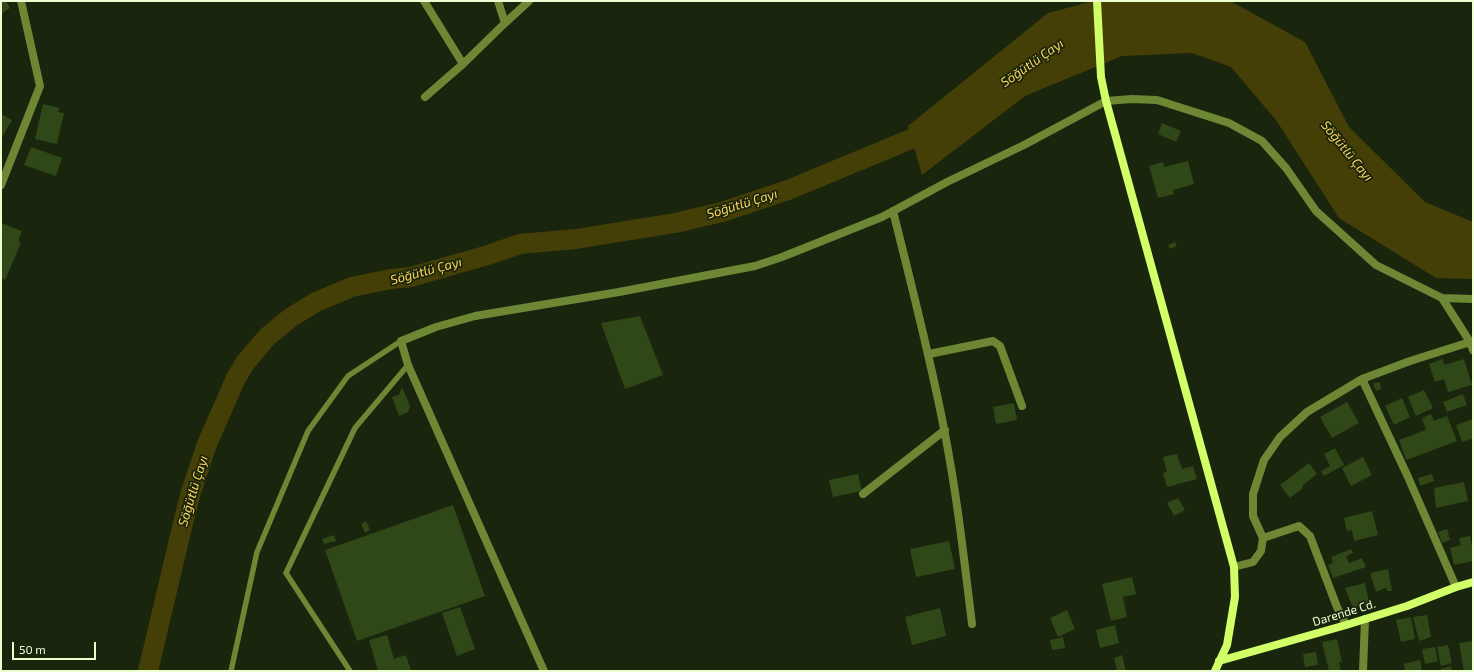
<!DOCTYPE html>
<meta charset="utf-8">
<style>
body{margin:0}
#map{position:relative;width:1474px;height:672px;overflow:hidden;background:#1a250d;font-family:"Exo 2",sans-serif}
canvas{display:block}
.frame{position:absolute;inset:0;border:2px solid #edffd0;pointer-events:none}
.scale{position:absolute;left:12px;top:642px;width:84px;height:18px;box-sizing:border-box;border:2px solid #edffd0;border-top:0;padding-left:5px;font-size:12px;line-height:14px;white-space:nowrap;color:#edffd0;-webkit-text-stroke:3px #1a250d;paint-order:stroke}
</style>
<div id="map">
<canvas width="1474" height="672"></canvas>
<div class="frame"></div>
<div class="scale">50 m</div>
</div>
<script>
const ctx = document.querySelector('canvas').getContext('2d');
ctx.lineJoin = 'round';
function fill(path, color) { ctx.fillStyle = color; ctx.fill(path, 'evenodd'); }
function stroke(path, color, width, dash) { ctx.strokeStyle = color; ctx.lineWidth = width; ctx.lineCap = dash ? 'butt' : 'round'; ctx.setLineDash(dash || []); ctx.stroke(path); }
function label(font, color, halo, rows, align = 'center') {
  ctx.font = font + ' "Exo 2",sans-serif'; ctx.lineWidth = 3.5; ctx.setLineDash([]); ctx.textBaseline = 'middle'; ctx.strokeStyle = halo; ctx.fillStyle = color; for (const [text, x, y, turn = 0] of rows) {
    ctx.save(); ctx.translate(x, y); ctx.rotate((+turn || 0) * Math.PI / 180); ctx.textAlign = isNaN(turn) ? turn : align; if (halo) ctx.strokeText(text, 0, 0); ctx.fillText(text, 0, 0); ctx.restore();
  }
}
const water = new Path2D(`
 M1093,1H1230L1305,42L1349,127L1425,202L1473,222V279L1436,278L1339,218L1276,120L1231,67L1192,53L1122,56L1025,96L922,175L908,126L1048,13Z`);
const river = new Path2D(`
 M148,671L183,523L191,492L207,444L236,378L245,363L267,337L290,318L316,302L352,287L391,279L411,277L488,255L520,244L576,239L675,223L722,212L788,190L916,137L937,127`);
const building = new Path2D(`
 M1,1H6L10,8L1,14Z
 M43,104L59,108L58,112L64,113L57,144L35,139Z
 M1,114L12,120L1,139Z
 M1162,123L1181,131L1176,142L1158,134Z
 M31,147L62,158L56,176L24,165Z
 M1188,161L1194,184L1173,190L1174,194L1158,198L1149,166L1163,162L1164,167Z
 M1,223L22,231L18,241L21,243L5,280L1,278Z
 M1175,242L1177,246L1170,249L1168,245Z
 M640,316L663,375L625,389L601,323Z
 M1443,359L1444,365L1464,359L1472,385L1448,392L1444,379L1435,382L1429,364Z
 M1380,382L1381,389L1376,391L1373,383Z
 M402,387L410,406L408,412L399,416L392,397L399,395Z
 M1424,390L1433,408L1416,416L1408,397Z
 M1463,394L1467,405L1447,412L1443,402Z
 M1402,398L1410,417L1394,425L1385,406Z
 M1347,402L1359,423L1332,438L1320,417Z
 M1014,403L1017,420L996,424L993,407Z
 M1431,414L1434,421L1447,416L1457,441L1406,460L1399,440L1426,430L1422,418Z
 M1473,419V438L1462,442L1456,425Z
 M1335,448L1344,465L1324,476L1321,471L1330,466L1324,454Z
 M1177,454L1182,469L1193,466L1197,479L1167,487L1163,473L1167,472L1163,457Z
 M1363,457L1372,475L1351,486L1342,468Z
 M1309,463L1317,474L1302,486L1303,488L1290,498L1280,485Z
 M858,474L862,491L833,497L829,480Z
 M1432,474L1434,481L1420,486L1418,478Z
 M1464,482L1468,501L1436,508L1434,488Z
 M1178,498L1185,510L1174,516L1167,503Z
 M453,505L485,596L357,641L325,550Z
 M1372,511L1378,535L1354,541L1352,530L1347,531L1344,518Z
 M366,521L370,530L365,533L361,524Z
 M1447,529L1450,540L1442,543L1438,532Z
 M334,535L336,541L324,544L322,539Z
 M1470,536L1473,551V561L1454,565L1450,548L1461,545L1459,538Z
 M949,541L955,569L916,577L910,549Z
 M1351,549L1353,553L1346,556L1349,563L1362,558L1366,567L1333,578L1328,565L1333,563L1331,557Z
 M1388,569L1392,591H1388L1385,588L1376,592L1370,573Z
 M1132,577L1136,594L1123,597L1127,617L1111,621L1102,584Z
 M1365,583L1369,602L1353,608L1345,588Z
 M460,607L475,649L457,656L442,613Z
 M940,608L946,636L912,645L905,617Z
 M1067,610L1075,629L1058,637L1050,618Z
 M1427,615L1431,637L1419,641L1413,617Z
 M1411,617L1415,639L1401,642L1396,620Z
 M1115,625L1119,643L1100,648L1096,630Z
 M387,635L394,659L406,655L411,671H378L369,640Z
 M1063,637L1065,648L1052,650L1050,640Z
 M1337,639L1342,662H1339L1341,671H1329L1322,642Z
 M1473,641V671H1464L1459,643Z
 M1448,645L1452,663L1441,666L1437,647Z
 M1435,647L1438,661L1425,664L1422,649Z
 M1316,652L1318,665L1305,667L1303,654Z
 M1122,655L1126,671H1117L1114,658Z
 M1420,660L1422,671H1405L1404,664Z
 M1451,666L1452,671H1441V669Z`);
const lane = new Path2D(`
 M231,671L257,552L308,431L348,376L401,341
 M350,671L286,573L355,428L408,365`);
const street = new Path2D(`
 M424,1L463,64L425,97
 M505,23L529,1
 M463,64L505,23L498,1
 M1,185L40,86L21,1
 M893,211C911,284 930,356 944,429C957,494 964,559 972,624
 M1442,298L1470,342L1473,350
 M929,354L993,341L1000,346L1022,406
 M1362,379L1408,477L1456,587
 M863,494L945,430
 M1263,538L1299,526L1310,536L1337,607L1346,625
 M1234,567L1253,562L1261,551L1263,538L1253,516V494L1264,460L1280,437L1307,412L1362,379L1410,361L1473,341
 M544,671L408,365L401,341L436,327L475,316L619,292L755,266L782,257L882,217L947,182L1024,145L1106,101L1132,99L1157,100L1229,123L1262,141L1286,168L1316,211L1376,265L1442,298L1473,299
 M1363,671L1365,619`);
const secondary = new Path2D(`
 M1097,1L1101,77L1106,101L1234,567L1235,597L1227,645L1215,671
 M1219,661L1346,625L1407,606L1456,587L1473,582`);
const streetNames = [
 ["Darende Cd.",1344,613,-17]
];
const waterNames = [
 ["Söğütlü Çayı",1032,63,-35],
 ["Söğütlü Çayı",1347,151,51],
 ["Söğütlü Çayı",742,204,-17],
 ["Söğütlü Çayı",426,271,-15],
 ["Söğütlü Çayı",193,491,-73]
];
fill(water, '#443f06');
stroke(river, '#443f06', 20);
fill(building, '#304718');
stroke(lane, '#6d8735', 5.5);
stroke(street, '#6d8735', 8);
stroke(secondary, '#d1ff67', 8);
label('12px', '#edffd0', '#1a250d', streetNames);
label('italic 13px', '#ffd65e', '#1a250d', waterNames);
</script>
